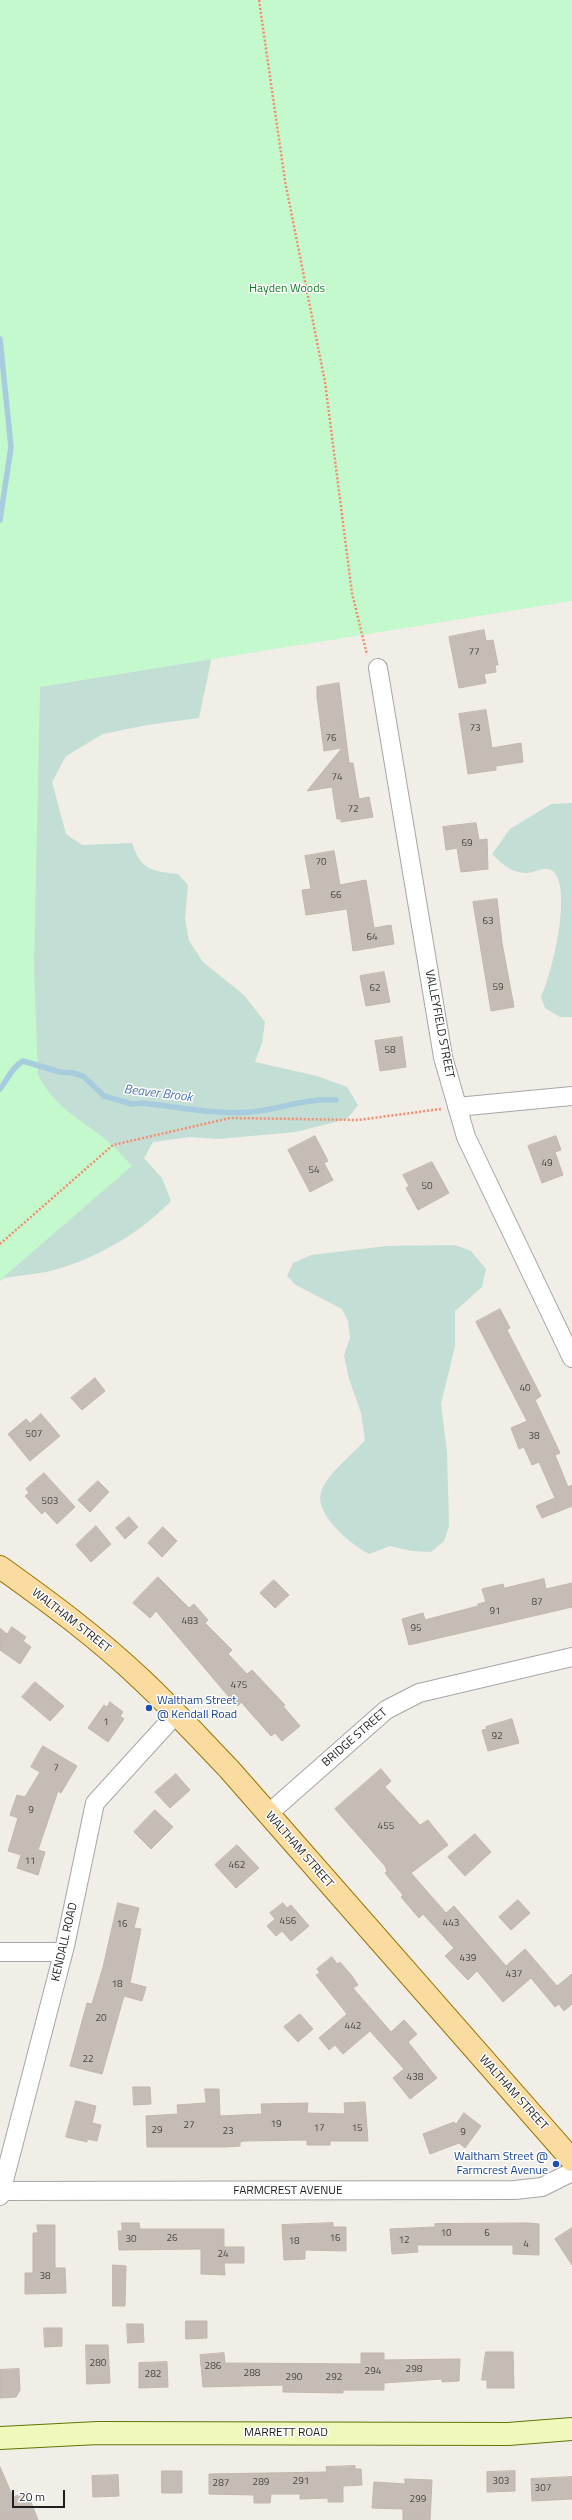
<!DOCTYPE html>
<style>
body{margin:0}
#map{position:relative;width:572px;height:2520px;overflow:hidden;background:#f0eee6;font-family:"Titillium Web",sans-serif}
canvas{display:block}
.scale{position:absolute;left:12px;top:2490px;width:53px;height:18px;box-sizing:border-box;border:2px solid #1f1f1f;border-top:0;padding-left:5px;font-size:12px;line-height:14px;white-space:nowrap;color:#1f1f1f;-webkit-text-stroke:3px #fff;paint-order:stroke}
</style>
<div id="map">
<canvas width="572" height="2520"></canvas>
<div class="scale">20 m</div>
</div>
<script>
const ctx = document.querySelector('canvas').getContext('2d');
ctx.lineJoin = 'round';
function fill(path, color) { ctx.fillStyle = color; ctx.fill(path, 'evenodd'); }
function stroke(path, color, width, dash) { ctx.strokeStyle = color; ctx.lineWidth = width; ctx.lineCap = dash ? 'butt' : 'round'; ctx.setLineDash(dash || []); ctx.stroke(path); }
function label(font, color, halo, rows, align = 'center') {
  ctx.font = font + ' "Titillium Web",sans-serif'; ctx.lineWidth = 3; ctx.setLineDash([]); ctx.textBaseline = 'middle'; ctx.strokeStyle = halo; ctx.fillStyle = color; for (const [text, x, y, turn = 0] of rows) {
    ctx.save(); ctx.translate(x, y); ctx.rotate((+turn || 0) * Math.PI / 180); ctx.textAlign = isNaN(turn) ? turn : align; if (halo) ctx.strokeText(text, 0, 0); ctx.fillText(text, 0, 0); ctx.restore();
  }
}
const wetland = new Path2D(`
 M0,0H572L219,623L199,718L147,725L103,734L66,756L52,782L66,834L82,845L132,843C141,870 151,871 178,874L188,885L185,919L189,941L203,962L244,995L265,1022L262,1043L255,1062L317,1076L347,1087L358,1105L347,1119L296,1132L218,1139L190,1137L153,1142L144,1158L162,1178L171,1201C141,1232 102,1255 61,1268C43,1274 22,1275 4,1278L0,1281Z
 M572,803V1017H560L545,1008L541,997C552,974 572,892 554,872C545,864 535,874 525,873C510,872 501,863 492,854L510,829L551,804Z
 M455,1245L471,1251L486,1269L482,1287L455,1311V1346L441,1404L447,1452L449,1526L444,1541L431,1552L412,1551L390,1546L369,1554C352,1545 314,1515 321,1492C328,1472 352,1456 365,1440L361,1413L349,1379L344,1355L350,1338L348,1321L342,1309L296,1285L287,1276L293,1263L311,1255L387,1246Z`);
const park = new Path2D(`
 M0,0H572V601L40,687L34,970L38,1075C55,1107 77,1117 104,1138C114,1146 123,1156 132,1166L0,1280Z`);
const stream = new Path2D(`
 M0,339L11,447L0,520
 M0,1089C8,1079 12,1067 23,1061L60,1072L73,1073L83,1076L104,1096L132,1104L143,1103C179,1107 216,1115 251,1112C280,1109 306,1098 336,1100`);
const building = new Path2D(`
 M484,630L486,641L493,640L498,665H495L496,672L484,674L486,683L459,688L449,637Z
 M339,683L349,763H353L359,799L369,797L373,817L341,822V819H337L332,787L307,791L342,748L324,751L317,697V687Z
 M486,710L492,748L521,743L523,762L496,766V770L468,774L459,714Z
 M476,823L479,840L487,839L488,869L461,872L457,848L446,850L443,827Z
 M334,851L340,885L366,880L374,928L391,925L394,944L353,951L347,909L306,915L302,890L311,889L305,856Z
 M497,899L502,943L514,1007L491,1011L473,902Z
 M384,972L390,1002L366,1006L360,976Z
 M402,1037L406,1067L380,1071L375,1041Z
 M315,1136L328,1161L324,1163L333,1180L310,1192L288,1150Z
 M556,1136L561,1150L555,1152L563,1175L542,1183L528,1146Z
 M432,1162L449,1193L418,1210L406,1188L409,1186L403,1175Z
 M500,1309L510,1328L507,1330L541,1396L535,1400L560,1453L555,1455L568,1487L572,1485V1506L542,1518L536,1506L555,1498L539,1462L532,1465L524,1447L519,1449L511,1428L527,1421L476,1322Z
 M95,1378L105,1391L82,1410L71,1398Z
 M41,1414L60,1436L30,1461L8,1434L26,1419L30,1423Z
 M44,1473L75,1507L57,1524L45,1511L42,1514L25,1496L29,1493L26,1489Z
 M98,1481L109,1492L90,1512L78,1500Z
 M129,1517L138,1527L125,1539L116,1528Z
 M96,1526L111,1544L91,1562L76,1545Z
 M163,1527L177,1541L162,1557L148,1543Z
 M158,1577L189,1608L194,1604L208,1620L205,1623L232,1650L228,1654L247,1674L252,1670L285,1705L283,1706L300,1726L282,1741L275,1733L271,1736L241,1702L238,1706L229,1697L156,1611L150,1618L133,1603Z
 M544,1579L546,1589L572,1583V1607L409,1645L402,1619L423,1613L425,1620L478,1606V1604L486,1602L482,1589L503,1584L504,1588Z
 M274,1580L289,1595L275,1608L260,1593Z
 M12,1627L26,1637L23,1641L31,1647L20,1664L0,1650V1628L7,1634Z
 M35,1682L64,1706L50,1721L22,1697Z
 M110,1702L123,1712L120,1716L124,1719L108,1742L88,1728L104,1705L107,1707Z
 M512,1719L519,1743L488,1751L482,1730L487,1729L486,1727Z
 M43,1746L77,1766L61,1793L58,1791L38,1850L45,1852L38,1875L17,1868L21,1855L8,1851L18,1818L10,1815L17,1795L25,1797L40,1772L31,1767Z
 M381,1769L391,1781L385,1787L420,1825L428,1820L448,1845L411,1873L446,1913L454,1906L506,1966L525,1949L557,1986L572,1974V2004L564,2011L559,2004L555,2007L531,1978L503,2002L477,1971L468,1980L445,1956L454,1948L423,1914L419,1918L401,1897L403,1895L385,1873L387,1871L385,1866L335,1809Z
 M176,1774L190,1790L170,1808L155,1792Z
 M155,1810L173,1827L151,1849L134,1832Z
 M475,1834L491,1852L465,1876L448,1857Z
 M237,1845L259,1868L236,1888L215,1865Z
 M518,1900L530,1913L511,1930L499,1917Z
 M118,1903L139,1908L134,1928L141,1929L130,1983L146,1987L142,2001L124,1996L102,2074L70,2066L87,2003L92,2004L103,1967Z
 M283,1903L287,1908L291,1905L309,1926L291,1941L282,1931L276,1936L267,1926L275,1919L270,1913Z
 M332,1957L337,1964L340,1962L352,1976L358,1985L353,1988L391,2032L404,2020L417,2034L408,2042L437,2078L410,2099L393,2078L404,2069L370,2031L343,2054L335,2045L329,2050L319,2038L347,2014L316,1975L320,1973L317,1969Z
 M300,2014L313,2029L298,2042L284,2027Z
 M133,2087H150L151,2104L134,2105Z
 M205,2089H219L220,2116L262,2114L261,2104L308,2103L307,2113L345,2114L344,2103L365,2102L368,2141H330V2145H307V2140L244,2141L240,2142V2146L226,2147H147L146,2116L178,2114L177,2105L206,2103Z
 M76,2101L96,2106L92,2123L101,2125L97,2141L87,2139V2142L66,2137Z
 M464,2113L481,2126L465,2148L459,2143L430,2154L423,2134L454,2122L456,2124Z
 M122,2223H139L140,2229H224V2247H244V2263H224L225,2275L201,2274V2249L119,2250L118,2231H122Z
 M333,2223V2227H346V2251L305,2250V2259L284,2260L282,2225Z
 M528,2223L539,2224V2255L513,2254V2245H417L418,2252L392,2254L390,2229L435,2227V2224Z
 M37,2225H55V2268H65L66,2293L25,2294V2273H33V2233H38Z
 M572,2228V2265L555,2239Z
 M113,2265L126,2266L125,2306H113Z
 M186,2321H207V2338L186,2339Z
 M127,2324H143L144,2342L128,2343Z
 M44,2328H62V2346L45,2347Z
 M86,2345H108L110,2383L87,2384Z
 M486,2352H513L514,2388H487V2380H482Z
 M224,2353L225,2363L361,2364V2353H384V2360L460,2359L459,2381L442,2382V2379L384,2383V2390H343V2393L283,2392V2385L203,2387L200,2355Z
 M167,2362L168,2387L139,2388V2363Z
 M19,2369L20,2390L16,2397L0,2398V2370Z
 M355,2466V2469H361L362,2485L343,2486V2502H328V2498L300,2499V2494H271L270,2503H254V2495L209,2494V2474L327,2472L326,2467Z
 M0,2467L13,2497L27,2492L38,2520H0Z
 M162,2471H182V2493H162Z
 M515,2471V2491L487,2492V2472Z
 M118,2475L119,2496L93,2497L92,2476Z
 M572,2477V2499L532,2501L531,2479Z
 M405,2479L432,2480L430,2520H403V2509L372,2508L374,2482L405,2484Z`);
const path = new Path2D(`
 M259,0L285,181L325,382L352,593L367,655
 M0,1244L113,1145L230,1118L358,1120L441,1109`);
const minor = new Path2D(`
 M378,668L443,1057L466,1137L572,1358
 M457,1107L572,1096
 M268,1814L386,1710L419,1693L572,1657
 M0,1952H63
 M0,2191L515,2190L542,2187L572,2172
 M0,2196L65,1946L95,1803L176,1714`);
const secondary = new Path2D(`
 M0,2438L98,2433L508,2434L572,2429`);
const primary = new Path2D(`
 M0,1567C49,1602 98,1638 142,1680C172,1708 200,1739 229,1769L572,2160`);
const markers = [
 [149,1708,4,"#1a4fb4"],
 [556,2164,4,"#1a4fb4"]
];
const numberNames = [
 ["77",474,653],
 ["73",475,729],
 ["76",331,739],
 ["74",337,778],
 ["72",353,810],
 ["69",467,844],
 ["70",321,863],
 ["66",336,896],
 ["63",488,922],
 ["64",372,938],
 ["59",498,988],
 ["62",375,989],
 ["58",390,1051],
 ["49",547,1164],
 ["54",314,1171],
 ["50",427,1187],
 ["40",525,1389],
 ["507",34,1435],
 ["38",534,1437],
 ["503",50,1502],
 ["87",537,1603],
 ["91",495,1612],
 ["483",190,1622],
 ["95",416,1629],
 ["475",239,1686],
 ["1",106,1723],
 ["92",497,1737],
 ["7",56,1769],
 ["9",31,1811],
 ["455",386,1827],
 ["11",30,1862],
 ["462",237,1866],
 ["456",288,1922],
 ["443",451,1924],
 ["16",122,1925],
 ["439",468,1959],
 ["437",514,1975],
 ["18",117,1985],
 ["20",101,2019],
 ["442",353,2027],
 ["22",88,2060],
 ["438",415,2078],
 ["19",276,2125],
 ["27",189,2126],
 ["17",319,2129],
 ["15",357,2129],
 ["29",157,2131],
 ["23",228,2132],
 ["9",463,2133],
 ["10",446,2234],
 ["6",487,2234],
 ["26",172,2239],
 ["16",335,2239],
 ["30",131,2240],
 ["12",404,2241],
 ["18",294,2242],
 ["4",526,2245],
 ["24",223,2255],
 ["38",45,2277],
 ["280",98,2364],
 ["286",213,2367],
 ["298",414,2370],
 ["294",373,2372],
 ["288",252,2374],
 ["282",153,2375],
 ["290",294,2378],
 ["292",334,2378],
 ["291",301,2482],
 ["303",501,2482],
 ["289",261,2483],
 ["287",221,2484],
 ["307",543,2489],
 ["299",418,2500]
];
const parkNames = [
 ["Hayden Woods",287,289]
];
const streetNames = [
 ["VALLEYFIELD STREET",439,1024,79],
 ["WALTHAM STREET",71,1621,38],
 ["BRIDGE STREET",355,1738,-41],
 ["WALTHAM STREET",299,1850,49],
 ["KENDALL ROAD",65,1942,-77],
 ["WALTHAM STREET",513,2093,48],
 ["FARMCREST AVENUE",288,2191],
 ["MARRETT ROAD",286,2433]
];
const transitNames = [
 ["Waltham Street",157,1701],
 ["@ Kendall Road",157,1715],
 ["Waltham Street @",548,2157,"right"],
 ["Farmcrest Avenue",548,2171,"right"]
];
const waterNames = [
 ["Beaver Brook",158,1094,7]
];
fill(wetland, '#c3ded4');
fill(park, '#c4f9cd');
stroke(stream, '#a7ccdd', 5.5);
fill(building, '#c5bdb5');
stroke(building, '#c2b6a8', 1);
stroke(minor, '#a6a6a6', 20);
stroke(secondary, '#607706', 24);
stroke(primary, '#997502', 24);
stroke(path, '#f88a6f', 2.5, [2, 2]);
stroke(minor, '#fff', 18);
stroke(secondary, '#f0f9bb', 22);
stroke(primary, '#fbdca0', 22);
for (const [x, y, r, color] of markers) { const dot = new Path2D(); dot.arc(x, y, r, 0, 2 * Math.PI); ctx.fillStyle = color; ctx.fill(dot); stroke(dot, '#fff', 1.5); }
label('10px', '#484644', null, numberNames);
label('12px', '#0d7e21', '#fff', parkNames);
label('12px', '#1f1f1f', '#fff', streetNames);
label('12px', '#164399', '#fff', transitNames, 'left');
label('italic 13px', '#4c74af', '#fff', waterNames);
</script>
